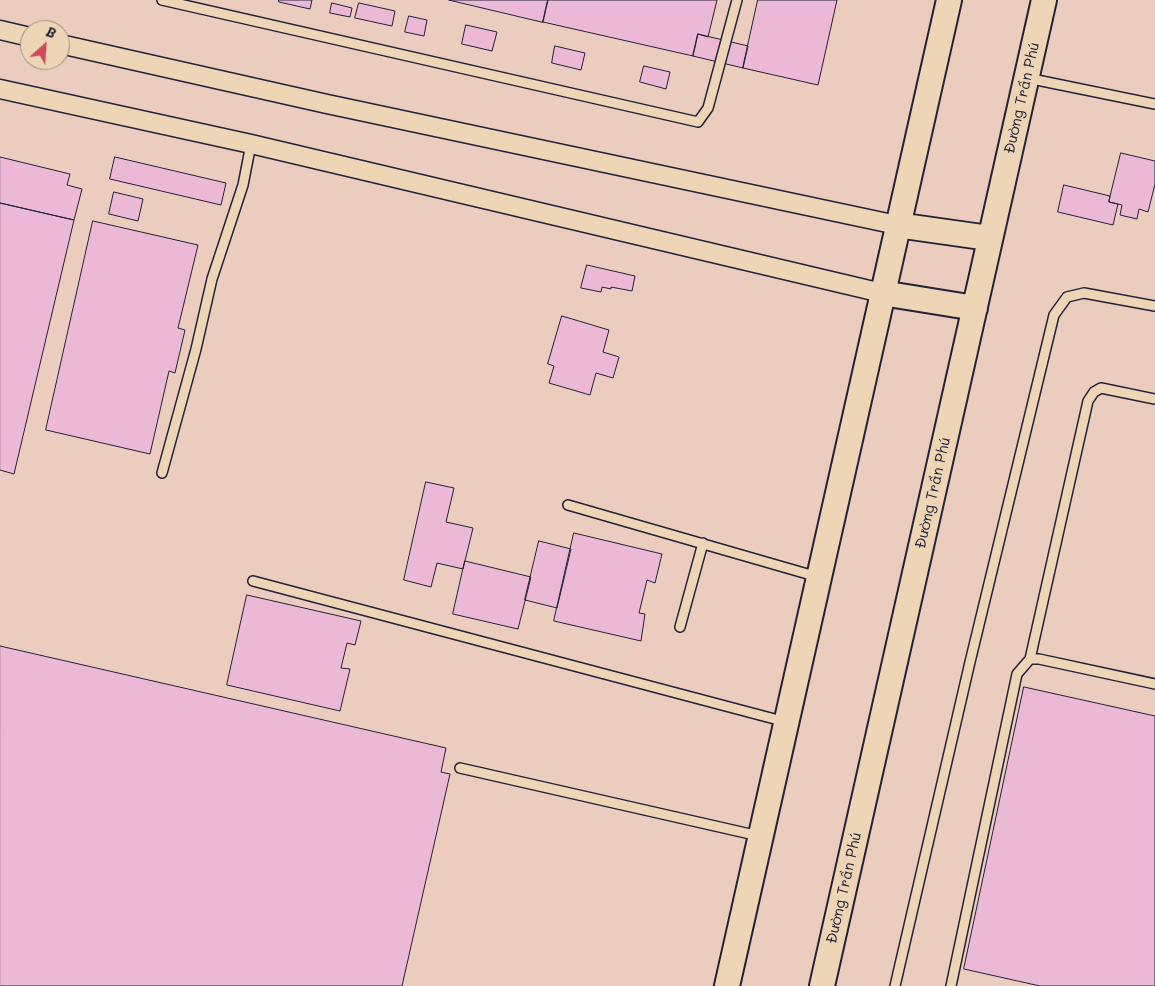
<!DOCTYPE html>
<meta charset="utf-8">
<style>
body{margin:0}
#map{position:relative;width:1155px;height:986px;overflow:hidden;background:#edd5b5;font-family:Mali,sans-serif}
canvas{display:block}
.north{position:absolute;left:20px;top:20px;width:50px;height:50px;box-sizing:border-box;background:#edd5b5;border:1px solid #9c8d84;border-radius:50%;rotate:26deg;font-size:14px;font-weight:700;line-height:20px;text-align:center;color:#22223b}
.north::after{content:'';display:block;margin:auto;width:18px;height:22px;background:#d1495b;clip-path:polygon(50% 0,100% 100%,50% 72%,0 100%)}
</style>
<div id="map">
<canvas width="1155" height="986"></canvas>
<div class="north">B</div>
</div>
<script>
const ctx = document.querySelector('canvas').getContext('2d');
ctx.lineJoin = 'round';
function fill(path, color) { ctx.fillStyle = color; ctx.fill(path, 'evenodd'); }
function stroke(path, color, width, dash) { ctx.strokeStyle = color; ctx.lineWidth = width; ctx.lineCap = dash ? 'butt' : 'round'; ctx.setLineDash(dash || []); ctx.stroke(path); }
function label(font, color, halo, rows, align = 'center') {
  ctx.font = font + ' Mali,sans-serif'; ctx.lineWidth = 5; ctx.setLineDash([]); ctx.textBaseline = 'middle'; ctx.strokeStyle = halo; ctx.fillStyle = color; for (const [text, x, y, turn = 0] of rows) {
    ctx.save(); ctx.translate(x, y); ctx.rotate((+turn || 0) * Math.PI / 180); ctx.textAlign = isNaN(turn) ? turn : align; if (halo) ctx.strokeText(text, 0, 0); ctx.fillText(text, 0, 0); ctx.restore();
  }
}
const built = new Path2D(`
 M0,0H1155V986H0ZM30,30H60V60H30Z`);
const building = new Path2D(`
 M279,0H312L310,9L279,2Z
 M449,0H548L543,22Z
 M548,0H717L708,37L698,34L693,56L543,22Z
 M758,0H837L818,85L743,68Z
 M332,3L352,8L350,17L330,13Z
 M359,3L395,11L392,26L355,18Z
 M409,16L427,20L424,36L405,32Z
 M466,25L497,32L492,51L462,44Z
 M698,34L748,46L743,68L693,56Z
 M555,46L585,53L581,70L552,63Z
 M644,66L670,72L666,89L640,82Z
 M1121,153L1155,161V184L1148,212L1139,209L1137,219L1120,215L1122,205L1109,202Z
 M0,157L70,174L67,185L82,189L74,220L0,203Z
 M115,157L226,183L221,205L110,179Z
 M1064,185L1110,196L1109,202L1118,204L1113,225L1058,212Z
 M114,192L143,199L138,221L109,214Z
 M0,203L74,220L14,474L0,470Z
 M93,221L198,245L178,328L185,330L175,373L169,371L150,454L46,430Z
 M587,265L635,276L632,291L611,287V289L602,287L601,292L581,288Z
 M562,316L609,330L603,352L619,357L613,378L596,373L590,395L549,383L554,366L548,364Z
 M426,482L454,488L446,522L473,528L463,569L437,563L431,587L404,580Z
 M574,533L662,554L655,583L647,580L639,613L645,614L641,641L554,621Z
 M539,541L571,549L557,608L525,600Z
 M465,561L531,577L518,629L453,614Z
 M247,595L361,621L355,645L347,643L341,668L350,669L340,711L227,685Z
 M0,646L446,748L441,772L450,774L402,986H0Z
 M1024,687L1155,716V986H1040L964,969Z`);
const service = new Path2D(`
 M162,0L698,122L708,108L737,0
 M1027,78L1155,104
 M162,473L196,349L212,279L243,185L251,144
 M568,505L818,577
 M253,581L786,722
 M680,627L703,543
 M1030,659L1088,401L1094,392L1101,388L1155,399
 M460,768L759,836
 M895,986L970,662L1054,315L1067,297L1084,293L1155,306
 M951,986L1017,674L1030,659H1039L1155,684`);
const minor = new Path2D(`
 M0,30L30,37
 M60,44L327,104L897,225
 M0,89L251,144L882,293`);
const secondary = new Path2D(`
 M897,225L989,238
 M882,293L975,308
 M727,986L949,0
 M822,986L1044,0`);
const streetNames = [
 ["Đường Trần Phú",1022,98,-77],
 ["Đường Trần Phú",933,493,-77],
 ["Đường Trần Phú",844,888,-77]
];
fill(built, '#ecccbf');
fill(building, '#ebb8d5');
stroke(building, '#22223b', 1);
stroke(service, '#22223b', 12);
stroke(minor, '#22223b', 21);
stroke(secondary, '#22223b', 28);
stroke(service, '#edd5b5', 9);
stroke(minor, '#edd5b5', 18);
stroke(secondary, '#edd5b5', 24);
label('15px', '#22223b', '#edd5b5', streetNames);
</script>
